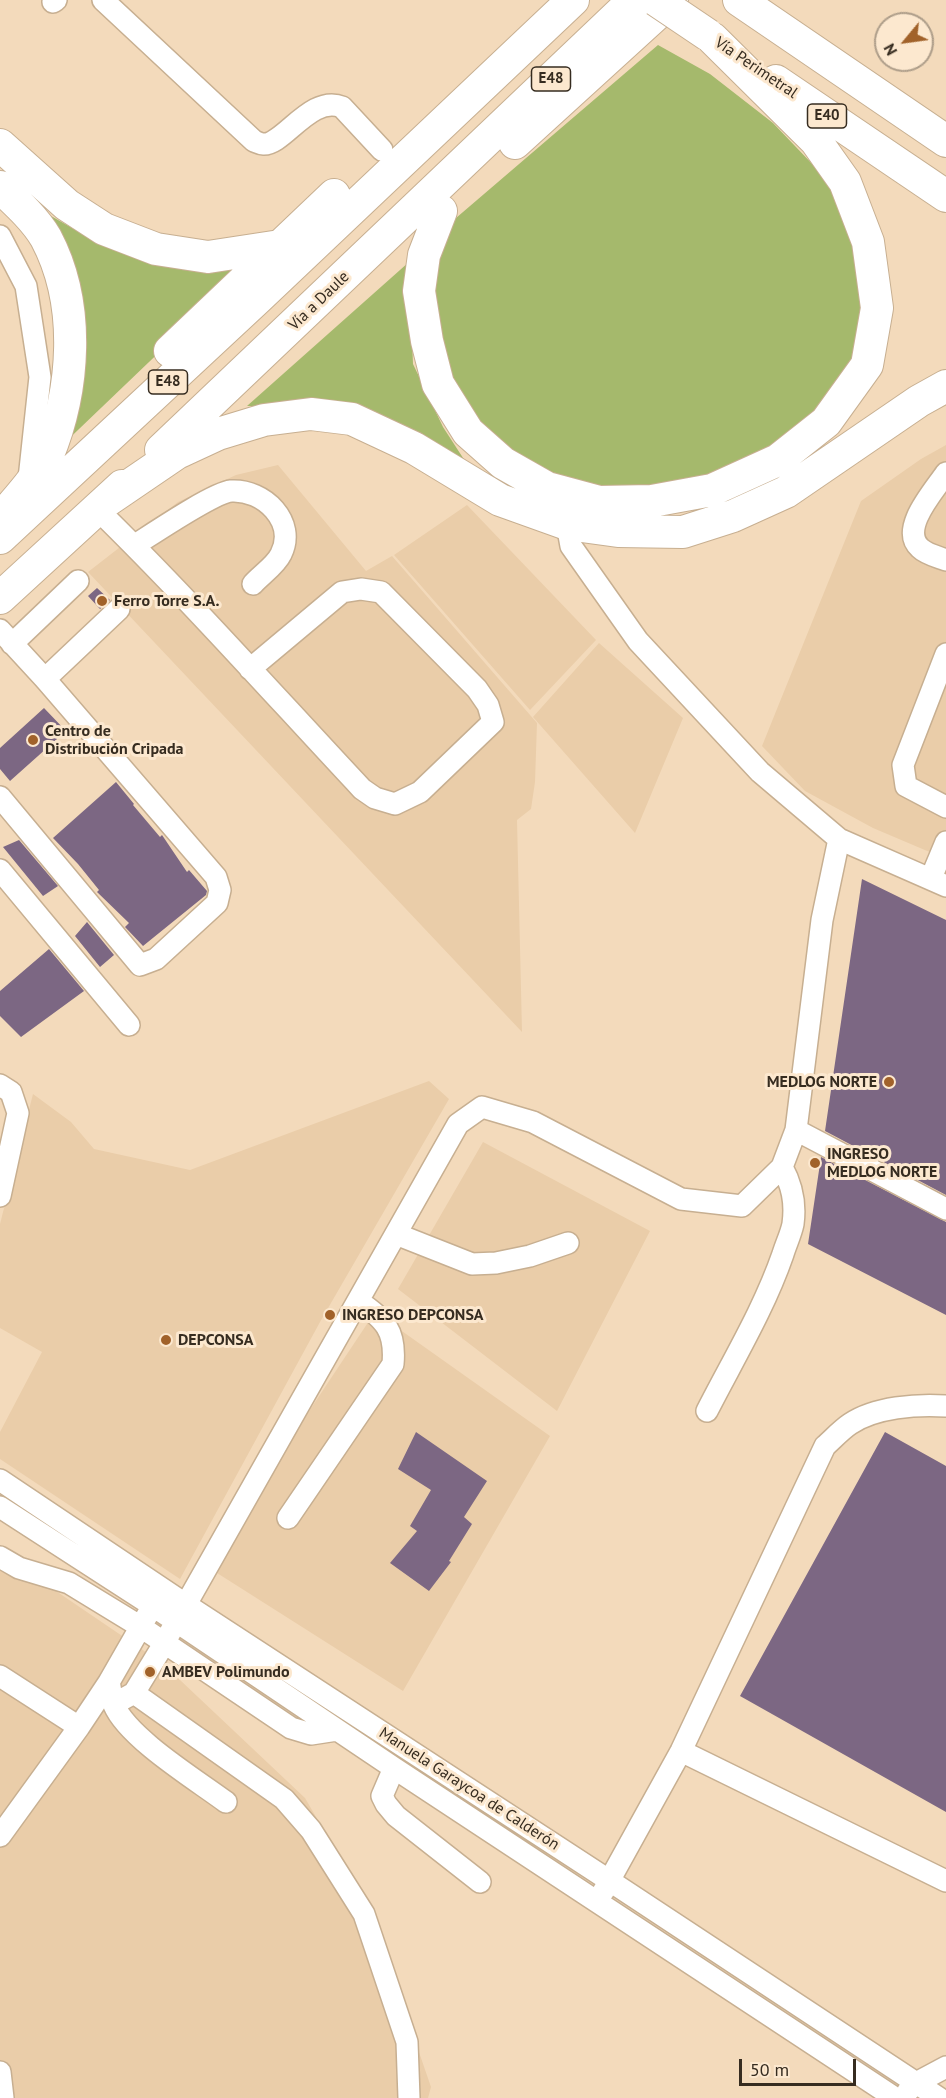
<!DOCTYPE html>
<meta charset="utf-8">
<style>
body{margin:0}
#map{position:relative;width:946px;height:2098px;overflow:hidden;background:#f3dabb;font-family:"PT Sans",sans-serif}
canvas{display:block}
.north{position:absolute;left:874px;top:12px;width:60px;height:60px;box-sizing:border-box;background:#fce8cf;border:2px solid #ad9d89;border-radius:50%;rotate:241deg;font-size:16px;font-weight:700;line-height:24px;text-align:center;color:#362c20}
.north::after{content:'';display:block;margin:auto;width:21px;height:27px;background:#a1622a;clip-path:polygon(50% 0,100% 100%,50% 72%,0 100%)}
.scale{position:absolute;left:739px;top:2059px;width:117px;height:27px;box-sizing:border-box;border:3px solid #362c20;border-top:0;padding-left:8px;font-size:18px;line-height:21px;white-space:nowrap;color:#362c20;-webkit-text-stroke:4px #fce8cf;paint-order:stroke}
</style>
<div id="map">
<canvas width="946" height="2098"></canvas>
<div class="north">N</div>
<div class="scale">50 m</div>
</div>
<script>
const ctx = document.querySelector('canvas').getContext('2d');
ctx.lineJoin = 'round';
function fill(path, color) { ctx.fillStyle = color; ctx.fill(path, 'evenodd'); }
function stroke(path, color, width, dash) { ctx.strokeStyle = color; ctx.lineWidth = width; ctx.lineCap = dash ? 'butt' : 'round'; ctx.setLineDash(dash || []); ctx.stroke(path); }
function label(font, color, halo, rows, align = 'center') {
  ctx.font = font + ' "PT Sans",sans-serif'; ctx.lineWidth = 6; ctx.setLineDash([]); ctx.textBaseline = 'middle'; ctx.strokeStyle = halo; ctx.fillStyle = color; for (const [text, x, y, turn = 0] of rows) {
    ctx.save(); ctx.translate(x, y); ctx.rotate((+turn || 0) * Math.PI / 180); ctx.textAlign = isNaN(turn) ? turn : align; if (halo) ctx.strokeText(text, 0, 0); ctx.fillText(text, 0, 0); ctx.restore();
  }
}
const built = new Path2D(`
 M946,445V859L873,828L805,791L762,746L861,501L921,459Z
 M278,465L366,571L392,556L537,723L535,782L531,809L517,820L522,1032L88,572L178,502L236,475Z
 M467,505L596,640L530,710L394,555Z
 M599,643L683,718L635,833L533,717Z
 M429,1081L449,1099L320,1322L180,1579L0,1459V1432L42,1352L0,1328V1224L33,1094L71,1122L94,1149L190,1170Z
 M483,1142L650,1231L557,1411L398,1289Z
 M375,1312L550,1436L403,1691L206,1566Z
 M0,1553L162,1663L305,1798L370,1910L431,2087L428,2098H0Z`);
const green = new Path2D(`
 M658,45L710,74L773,123L839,192L867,291L861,352L833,398L785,446L711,481L615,491L570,484L488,437L460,399L429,314L435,261L456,218Z
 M44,212L88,237L141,259L243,272L55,452L75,393Z
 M409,262L413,364L443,427L465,461L306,406H247Z`);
const building = new Path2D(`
 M97,588L110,600L100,609L88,596Z
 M44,708L66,731L10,781L0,769V748Z
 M116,782L134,804L133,805L160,837L162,835L187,872L189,870L207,891L206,895L143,946L125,927L129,923L97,892L99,890L78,864L53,838Z
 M19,840L58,886L43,896L3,847Z
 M862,879L946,920V1195L825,1131Z
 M87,922L114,955L100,967L75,936Z
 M49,949L84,991L21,1037L0,1016V991Z
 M821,1157L946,1222V1315L808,1244Z
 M416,1432L487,1481L464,1517L472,1524L449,1561L451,1562L429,1591L390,1563L417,1531L410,1526L431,1490L398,1469Z
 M885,1432L946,1466V1812L740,1696Z`);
const minor = new Path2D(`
 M103,0L254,141C257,142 260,144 263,144C283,146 311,94 342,107L382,150
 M53,2L56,0
 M0,236L26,286L40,377L29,479
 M946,473C934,491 899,529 920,548C926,554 938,557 946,560
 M96,508C188,598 274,695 362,789L375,798L395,804L420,792L493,722L488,705L477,689L381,592L361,589L342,592L250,669
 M567,524L571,546L638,641L760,772L839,839L946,886
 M135,545C154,533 213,493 231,491C264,489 297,522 281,554C276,565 261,575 253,584
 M0,630L45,679L216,877L220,890L217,903L156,959L140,965L0,797
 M12,644L78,581
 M946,654L903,765L906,786L946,807
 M45,679L119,609
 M0,870L129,1025
 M931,878L946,842
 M0,1085L11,1092L18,1113L0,1196
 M796,1130L946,1209
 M396,1234L472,1264L496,1263L530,1256L568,1243
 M707,1411C733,1360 764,1309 783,1254C786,1244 791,1234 793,1224C796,1202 792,1185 782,1167
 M0,1480L185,1604L610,1881L939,2098
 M0,1507L153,1606L394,1768L895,2098
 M288,1518L393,1364C396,1331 385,1319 358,1301
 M0,1557L19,1568L69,1583L141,1627L291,1728L311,1734L337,1730
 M148,1614L109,1682C111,1689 111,1698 114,1705C128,1738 195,1779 226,1802
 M0,1676L79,1727
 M134,1693L284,1799L311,1830L364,1914L407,2042L409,2098
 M114,1704L134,1693L159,1652L458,1124L482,1107L533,1122L681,1199L742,1206L782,1167L796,1130L822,920L839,839
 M681,1751L946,1881
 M394,1768L382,1796L386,1804L396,1816L480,1882
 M0,1836L79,1727L109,1682
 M603,1892L681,1751L825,1446C833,1439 841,1430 850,1424C875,1407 917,1404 946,1406
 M0,2072L3,2098
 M908,2091L916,2083L946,2067`);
const highway = new Path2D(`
 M739,0L946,141
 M776,81L946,196
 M515,143L672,0
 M0,145L67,205L104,229L156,249L208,257L280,246
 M0,187C16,202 35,219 46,238C81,304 75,390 47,457C39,476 22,493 9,509
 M441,211L424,255L419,291L427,341L438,384L468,432L503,463L547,488L599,502L652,501L712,490L778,460L826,422L867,365L877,308L868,242L845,182L816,141L713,39
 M170,351L334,195
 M161,450L634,0
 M108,500L177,453L218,434L264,420L311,414L352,419L414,448L500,500L567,524L618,531L683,532L733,516L786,492L919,401L946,386
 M0,538L258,298L573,0
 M0,598L122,486`);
const highwayBridge = new Path2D(`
 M656,0L708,35`);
const markers = [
 [102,601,6,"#a1622a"],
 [33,740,6,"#a1622a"],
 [889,1082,6,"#a1622a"],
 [815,1163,6,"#a1622a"],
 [330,1315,6,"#a1622a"],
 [166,1340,6,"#a1622a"],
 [150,1672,6,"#a1622a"]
];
const shields = [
 [551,79,39],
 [827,116,39],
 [168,382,39]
];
const shieldNames = [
 ["E48",551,79],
 ["E40",827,116],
 ["E48",168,382]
];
const streetNames = [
 ["Vía Perimetral",756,68,34],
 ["Vía a Daule",319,301,-44],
 ["Manuela Garaycoa de Calderón",469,1789,33]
];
const poiNames = [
 ["Ferro Torre S.A.",114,601],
 ["Centro de",45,731],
 ["Distribución Cripada",45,749],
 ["MEDLOG NORTE",877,1082,"right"],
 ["INGRESO",827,1154],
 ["MEDLOG NORTE",827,1172],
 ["INGRESO DEPCONSA",342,1315],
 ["DEPCONSA",178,1340],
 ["AMBEV Polimundo",162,1672]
];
fill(built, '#eacda9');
fill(green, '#a5b96c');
fill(building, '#7c6783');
stroke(minor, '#c7af91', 24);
stroke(highway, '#c7af91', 34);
stroke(minor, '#fff', 21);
stroke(highway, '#fff', 32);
stroke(highwayBridge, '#c7af91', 34, []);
stroke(highwayBridge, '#fff', 32);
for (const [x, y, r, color] of markers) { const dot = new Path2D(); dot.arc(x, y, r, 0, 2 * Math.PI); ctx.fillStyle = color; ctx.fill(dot); stroke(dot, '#fce8cf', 2); }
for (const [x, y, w] of shields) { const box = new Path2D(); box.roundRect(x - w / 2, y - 12, w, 24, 4.5); ctx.fillStyle = '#fce8cf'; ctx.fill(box); stroke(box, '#362c20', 1.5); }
label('bold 15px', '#362c20', null, shieldNames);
label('16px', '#362c20', '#fce8cf', streetNames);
label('bold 16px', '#362c20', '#fce8cf', poiNames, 'left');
</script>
